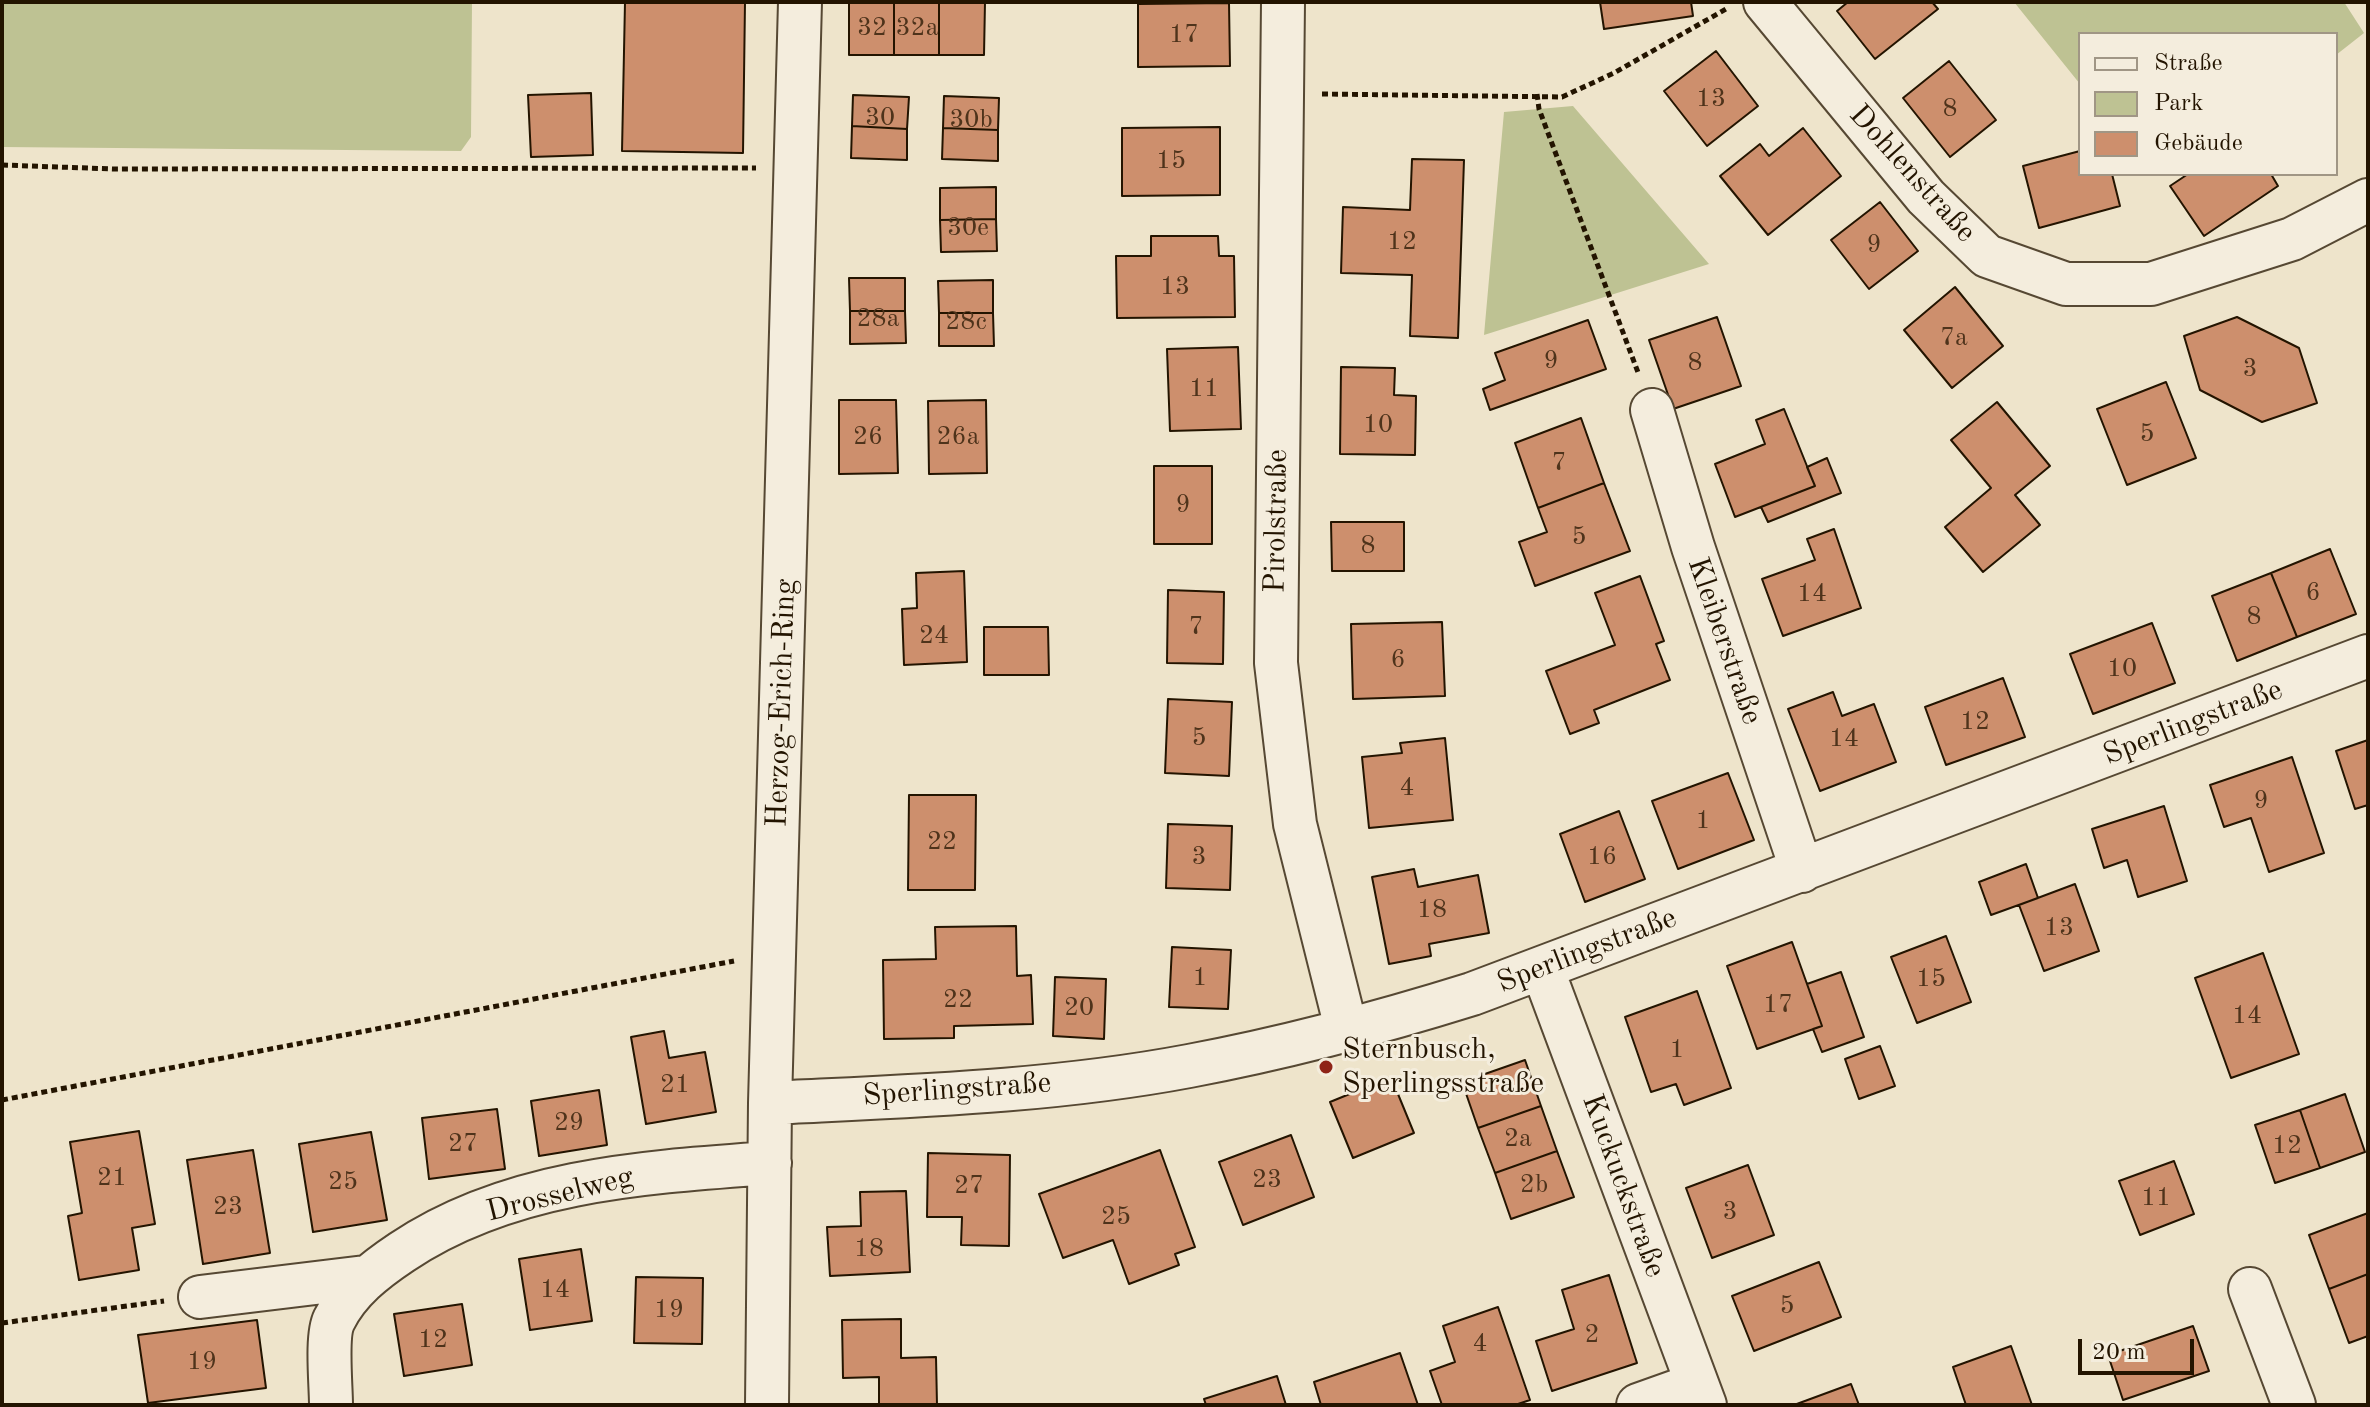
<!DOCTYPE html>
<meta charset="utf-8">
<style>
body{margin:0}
#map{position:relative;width:2370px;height:1407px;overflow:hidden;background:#eee4cb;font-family:"Old Standard TT",serif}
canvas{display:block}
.frame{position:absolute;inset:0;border:4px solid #231400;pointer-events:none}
.legend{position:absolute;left:2078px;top:32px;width:260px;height:144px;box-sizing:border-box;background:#f4eddd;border:2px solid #a09685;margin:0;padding:10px 14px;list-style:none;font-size:24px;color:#231400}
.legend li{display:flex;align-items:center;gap:16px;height:40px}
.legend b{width:40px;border:2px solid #a09685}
.scale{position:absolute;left:2078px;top:1339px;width:116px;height:36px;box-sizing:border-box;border:4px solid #231400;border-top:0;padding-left:10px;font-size:24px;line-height:28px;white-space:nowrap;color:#231400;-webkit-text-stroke:6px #f4eddd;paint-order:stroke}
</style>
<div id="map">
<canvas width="2370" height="1407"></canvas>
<div class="frame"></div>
<ul class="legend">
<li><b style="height:10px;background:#f4eddd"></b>Straße</li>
<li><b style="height:22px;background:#bec293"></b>Park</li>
<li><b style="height:22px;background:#cd8f6d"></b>Gebäude</li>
</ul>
<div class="scale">20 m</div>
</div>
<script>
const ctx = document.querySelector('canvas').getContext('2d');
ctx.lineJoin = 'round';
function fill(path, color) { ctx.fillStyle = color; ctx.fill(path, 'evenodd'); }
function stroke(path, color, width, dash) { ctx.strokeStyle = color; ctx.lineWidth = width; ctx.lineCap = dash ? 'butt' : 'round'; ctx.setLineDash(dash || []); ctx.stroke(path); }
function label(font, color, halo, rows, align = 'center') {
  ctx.font = font + ' "Old Standard TT",serif'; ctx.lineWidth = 6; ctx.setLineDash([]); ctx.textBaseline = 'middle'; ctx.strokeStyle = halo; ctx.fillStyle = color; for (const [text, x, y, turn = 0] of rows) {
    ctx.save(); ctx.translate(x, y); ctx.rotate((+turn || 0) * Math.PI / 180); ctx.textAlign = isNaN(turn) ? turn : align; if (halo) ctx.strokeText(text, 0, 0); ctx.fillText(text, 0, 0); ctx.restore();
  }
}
const green = new Path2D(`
 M2,2H472L471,137L461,151L2,147Z
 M2014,2H2344L2364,33L2336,55V34H2080V84Z
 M1573,106L1709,264L1484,335L1504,112Z`);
const building = new Path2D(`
 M625,2H745L743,153L622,151Z
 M849,2H894V55H849Z
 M894,2H939V55H894Z
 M939,2H985L984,55H939Z
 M1600,2H1691L1693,16L1604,29Z
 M1848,2H1932L1938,9L1875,59L1837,11Z
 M1229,3L1230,66L1138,67V4Z
 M1716,51L1758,106L1707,146L1664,91Z
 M1949,61L1996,120L1950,157L1903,98Z
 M591,93L593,155L531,157L528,95Z
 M853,95L909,97L907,129L852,126Z
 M944,96L999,98L998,130L943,128Z
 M852,126L907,129V160L851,158Z
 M1220,127V195L1122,196V128Z
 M943,128L998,130V161L942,159Z
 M1803,128L1841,176L1768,235L1720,176L1760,144L1769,156Z
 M2080,151V174H2112L2120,206L2039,228L2023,166Z
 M1412,159L1464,160L1458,338L1410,336L1412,275L1341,273L1343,207L1410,210Z
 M2188,174H2271L2278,186L2204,236L2170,186Z
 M996,187V219L940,220V188Z
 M1880,202L1918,251L1869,289L1831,240Z
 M996,219L997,251L941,252L940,220Z
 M1151,236H1218L1219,256H1234L1235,317L1117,318L1116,256H1151Z
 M849,278H905V311H850Z
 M993,280V313H939L938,281Z
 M1955,287L2003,346L1952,388L1904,330Z
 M850,311H905L906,343L850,344Z
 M939,313H993L994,346H939Z
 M1717,317L1741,386L1673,409L1649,340Z
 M2237,317L2299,348L2317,403L2262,422L2200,390L2184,336Z
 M1588,320L1606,369L1490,410L1483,389L1505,380L1495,353Z
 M1238,347L1241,429L1170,431L1167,349Z
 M1341,367L1395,368L1394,395L1416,396L1415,455L1340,454Z
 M2166,382L2196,458L2127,485L2097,409Z
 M839,400H896L898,473L839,474Z
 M986,400L987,473L929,474L928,401Z
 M1997,402L2050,466L2015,495L2040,525L1983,572L1945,527L1991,488L1951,440Z
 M1784,409L1815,486L1735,517L1715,464L1765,444L1756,420Z
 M1581,418L1604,483L1538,508L1515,443Z
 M1827,458L1841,493L1768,522L1761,507L1815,486L1807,467Z
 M1154,466H1212V544H1154Z
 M1604,483L1630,551L1535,586L1519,542L1547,532L1538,508Z
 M1331,522H1404V571H1332Z
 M1834,529L1861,608L1783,636L1762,579L1815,560L1807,539Z
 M2330,549L2356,614L2297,637L2271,573Z
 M964,571L967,662L904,665L902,609L917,608L916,573Z
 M2271,573L2297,637L2237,661L2212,596Z
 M1640,576L1664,641L1656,644L1670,680L1594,710L1599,723L1570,734L1546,671L1615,645L1595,593Z
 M1168,590L1224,592L1223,664L1167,663Z
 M1442,622L1445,696L1353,699L1351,624Z
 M2152,623L2175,683L2093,714L2070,654Z
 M984,627H1048L1049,675H984Z
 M2003,678L2025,737L1946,765L1925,707Z
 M1833,692L1842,716L1874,704L1896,762L1820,791L1788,709Z
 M1168,699L1232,702L1229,776L1165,773Z
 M1445,738L1453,820L1369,828L1362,757L1402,753L1400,743Z
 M2368,740V805L2355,809L2336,751Z
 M2292,757L2324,853L2269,872L2251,818L2224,827L2210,785Z
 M1728,773L1754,840L1678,869L1652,801Z
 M909,795H976L975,890H908Z
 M2164,806L2187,881L2138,897L2127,860L2104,868L2092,829Z
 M1619,811L1645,879L1585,902L1560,834Z
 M1168,824L1232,826L1230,890L1166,888Z
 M2026,864L2038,898L1991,915L1979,882Z
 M1414,869L1418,887L1478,875L1489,933L1429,944L1431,956L1389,964L1372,877Z
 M2075,884L2099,951L2044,971L2019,905Z
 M1016,926L1017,976L1031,975L1033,1024L954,1026V1038L884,1039L883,960L936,959L935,927Z
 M1946,936L1971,1002L1917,1023L1891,957Z
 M1792,942L1822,1026L1757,1049L1727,966Z
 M1172,947L1231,950L1228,1009L1169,1007Z
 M2263,953L2299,1054L2231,1078L2195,978Z
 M1841,972L1864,1037L1822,1052L1813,1029L1822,1026L1807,984Z
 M1055,977L1106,979L1104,1039L1053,1036Z
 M1697,991L1731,1088L1684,1105L1676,1084L1651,1092L1625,1017Z
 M664,1031L669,1058L705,1052L716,1112L646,1124L631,1037Z
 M1880,1046L1895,1086L1859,1099L1845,1059Z
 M1525,1060L1541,1106L1478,1128L1462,1082Z
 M1391,1077L1414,1133L1353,1158L1330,1102Z
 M599,1090L607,1145L539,1156L531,1101Z
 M2345,1094L2365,1152L2320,1168L2300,1110Z
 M1541,1106L1557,1151L1495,1173L1478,1128Z
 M497,1109L505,1169L429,1179L422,1118Z
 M2300,1110L2320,1168L2275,1183L2255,1125Z
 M139,1131L155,1224L132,1228L139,1270L79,1280L68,1216L82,1213L70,1142Z
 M371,1132L387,1220L313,1232L299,1144Z
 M1291,1135L1314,1197L1243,1225L1219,1162Z
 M253,1150L270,1253L203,1264L187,1160Z
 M1160,1150L1195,1247L1175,1254L1179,1265L1129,1284L1113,1240L1063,1258L1039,1194Z
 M1557,1151L1574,1197L1511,1219L1495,1173Z
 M928,1153L1010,1155L1009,1246L961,1245L962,1217H927Z
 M2174,1161L2194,1214L2140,1235L2119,1181Z
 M1748,1165L1774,1235L1712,1258L1686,1188Z
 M906,1191L910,1272L830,1276L827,1227L861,1226L860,1192Z
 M2368,1213V1274L2329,1289L2309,1235Z
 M581,1249L592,1321L530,1330L519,1259Z
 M1819,1262L1841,1317L1754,1351L1732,1296Z
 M2368,1274V1336L2349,1343L2329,1289Z
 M1609,1275L1637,1363L1552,1391L1536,1341L1574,1329L1562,1290Z
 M636,1277L703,1278L702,1344L634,1343Z
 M462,1304L472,1365L404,1376L394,1314Z
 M1498,1307L1530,1400L1515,1405H1442L1430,1371L1455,1362L1443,1326Z
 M901,1319V1358L936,1357L937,1405H879V1377L843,1378L842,1320Z
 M257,1320L266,1388L148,1403L138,1335Z
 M2193,1326L2209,1371L2123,1400L2108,1355Z
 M2011,1346L2032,1405H1966L1953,1367Z
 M1400,1353L1418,1405H1321L1314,1382Z
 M1277,1376L1286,1405H1206L1204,1399Z
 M1851,1384L1859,1405H1794Z`);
const path = new Path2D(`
 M1322,94L1562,97L1614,73L1726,9
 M1537,94L1539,109L1639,375
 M2,165L114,169L756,168
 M2,1100L734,961
 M2,1323L164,1301`);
const minor = new Path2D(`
 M1283,2L1276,663L1295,824L1347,1032
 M1765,2L1926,197L1987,256L2066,284H2151L2292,239L2368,200
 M1652,410L1693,547L1802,871
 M1542,968L1705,1405
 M770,1103C910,1096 1051,1092 1189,1066C1285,1048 1379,1023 1472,994L2368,656
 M2250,1289L2294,1405
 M200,1297L365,1277
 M331,1405C331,1385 326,1336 334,1320C349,1290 375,1270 402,1252C509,1180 645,1172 770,1163
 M767,1405L770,1103L800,2
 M1638,1405L1697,1384`);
const markers = [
 [1326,1067,8,"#8f2418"]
];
const numberNames = [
 ["32",872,28],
 ["32a",917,28],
 ["17",1184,35],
 ["13",1711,99],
 ["8",1950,109],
 ["30",880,118],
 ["30b",971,120],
 ["15",1171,161],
 ["30e",968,228],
 ["12",1402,242],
 ["9",1874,245],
 ["13",1175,287],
 ["28a",878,319],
 ["28c",966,322],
 ["7a",1954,338],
 ["9",1551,361],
 ["8",1695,363],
 ["3",2250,369],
 ["11",1204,389],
 ["10",1378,425],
 ["5",2147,434],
 ["26",868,437],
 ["26a",958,437],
 ["7",1559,463],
 ["9",1183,505],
 ["5",1579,537],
 ["8",1368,546],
 ["6",2313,593],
 ["14",1812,594],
 ["8",2254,617],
 ["7",1196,627],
 ["24",934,636],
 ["6",1398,660],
 ["10",2122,669],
 ["12",1975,722],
 ["5",1199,738],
 ["14",1844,739],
 ["4",1407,788],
 ["9",2261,801],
 ["1",1703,821],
 ["22",942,842],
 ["3",1199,857],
 ["16",1602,857],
 ["18",1432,910],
 ["13",2059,928],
 ["1",1200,978],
 ["15",1931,979],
 ["22",958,1000],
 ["17",1778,1005],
 ["20",1079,1008],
 ["14",2247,1016],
 ["1",1677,1050],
 ["21",675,1085],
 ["29",569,1123],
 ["2a",1518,1139],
 ["27",463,1144],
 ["12",2287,1146],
 ["21",112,1178],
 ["23",1267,1180],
 ["25",343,1182],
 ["2b",1534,1185],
 ["27",969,1186],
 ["11",2156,1198],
 ["23",228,1207],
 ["3",1730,1212],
 ["25",1116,1217],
 ["18",869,1249],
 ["14",555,1290],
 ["5",1787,1306],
 ["19",669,1310],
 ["2",1592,1335],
 ["12",433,1340],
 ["4",1480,1344],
 ["19",202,1362]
];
const streetNames = [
 ["Dohlenstraße",1912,174,48],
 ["Pirolstraße",1277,521,-89],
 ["Kleiberstraße",1724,641,71],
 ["Herzog-Erich-Ring",782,703,-88],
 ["Sperlingstraße",2193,723,-21],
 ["Sperlingstraße",1587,951,-21],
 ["Sperlingstraße",957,1090,-4],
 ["Kuckuckstraße",1623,1186,70],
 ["Drosselweg",560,1195,-14]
];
const poiNames = [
 ["Sternbusch,",1342,1050],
 ["Sperlingsstraße",1342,1084]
];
fill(green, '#bec293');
fill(building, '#cd8f6d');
stroke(building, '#231400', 2);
stroke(minor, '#564833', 46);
stroke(path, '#231400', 5, [6, 4]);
stroke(minor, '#f4eddd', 42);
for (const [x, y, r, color] of markers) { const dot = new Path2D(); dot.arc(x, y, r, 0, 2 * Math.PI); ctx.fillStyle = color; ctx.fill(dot); stroke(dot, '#f4eddd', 3); }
label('26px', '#4e331b', null, numberNames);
label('30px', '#231400', '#f4eddd', streetNames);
label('30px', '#231400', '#f4eddd', poiNames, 'left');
</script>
